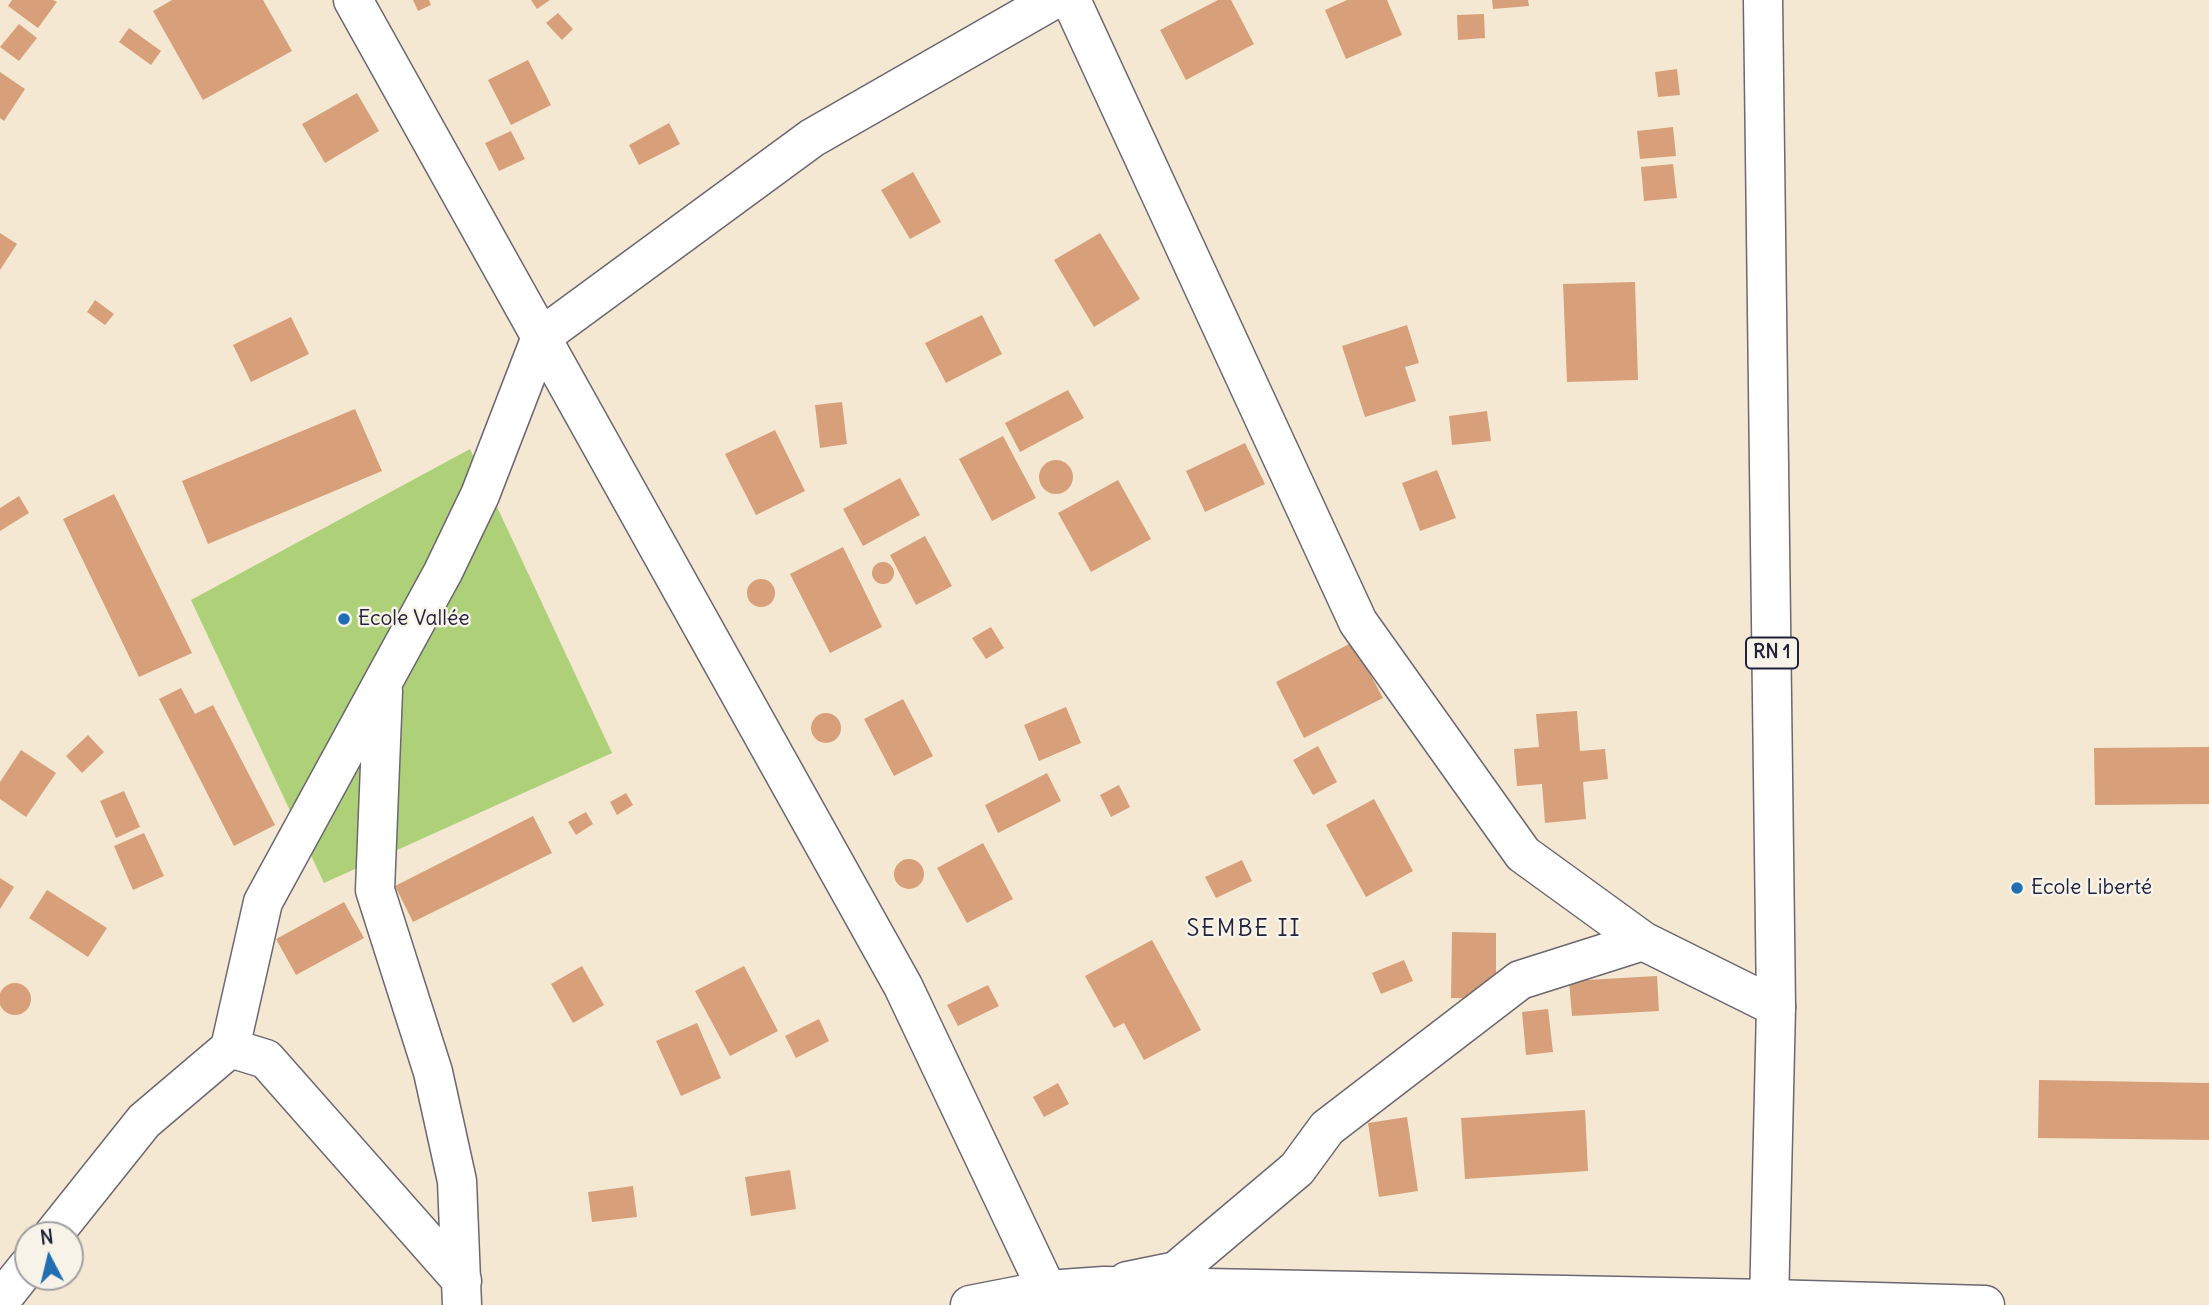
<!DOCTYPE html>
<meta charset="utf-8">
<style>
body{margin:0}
#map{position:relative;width:2209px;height:1305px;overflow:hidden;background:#f4e8d2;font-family:Delius,sans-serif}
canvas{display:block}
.north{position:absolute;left:14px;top:1221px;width:70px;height:70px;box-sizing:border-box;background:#f7f3e8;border:2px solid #a29fa3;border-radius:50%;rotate:353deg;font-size:19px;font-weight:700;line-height:28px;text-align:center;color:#22223b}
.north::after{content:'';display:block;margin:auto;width:24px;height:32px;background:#1f6fb2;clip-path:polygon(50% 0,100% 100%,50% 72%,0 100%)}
</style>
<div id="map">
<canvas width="2209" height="1305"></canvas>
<div class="north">N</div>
</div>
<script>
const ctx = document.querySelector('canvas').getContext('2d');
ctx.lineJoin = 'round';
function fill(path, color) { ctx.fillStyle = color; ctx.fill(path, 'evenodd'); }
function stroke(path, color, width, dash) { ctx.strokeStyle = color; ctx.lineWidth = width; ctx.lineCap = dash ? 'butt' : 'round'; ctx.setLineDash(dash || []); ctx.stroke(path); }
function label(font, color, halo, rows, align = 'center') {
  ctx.font = font + ' Delius,sans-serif'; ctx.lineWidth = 5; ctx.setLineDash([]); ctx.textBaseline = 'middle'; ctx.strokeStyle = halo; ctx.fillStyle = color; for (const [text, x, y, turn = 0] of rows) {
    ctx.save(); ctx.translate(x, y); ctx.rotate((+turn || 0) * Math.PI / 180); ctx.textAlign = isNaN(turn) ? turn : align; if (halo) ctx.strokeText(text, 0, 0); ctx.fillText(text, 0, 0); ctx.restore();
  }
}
const green = new Path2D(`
 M470,449L612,753L324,883L191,600Z`);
const building = new Path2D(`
 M12,0H53L57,2L38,28L8,6Z
 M172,0H263L292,51L203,100L153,11Z
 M413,0H429L431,5L418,11Z
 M531,0H550L537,9Z
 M1218,0H1231L1254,44L1186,80L1160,30Z
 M1347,0H1387L1402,35L1346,59L1325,10Z
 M1492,0H1528L1529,6L1493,9Z
 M558,13L573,29L562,40L546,23Z
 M1484,14L1485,38L1458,40L1457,15Z
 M19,24L37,38L19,61L0,47Z
 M129,28L161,51L151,65L119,42Z
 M528,60L551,105L511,125L488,80Z
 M1677,69L1680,95L1658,97L1655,72Z
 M0,72L25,89L4,121L0,118Z
 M357,93L379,131L325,163L302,124Z
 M669,123L680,144L639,165L629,145Z
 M1673,127L1676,156L1640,159L1637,131Z
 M511,131L525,159L499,171L485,143Z
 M1673,164L1677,198L1644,201L1641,167Z
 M913,172L941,222L910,239L881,190Z
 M0,233L17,244L0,270Z
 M1100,233L1140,299L1094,327L1054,260Z
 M1635,282L1638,380L1567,382L1563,284Z
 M95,300L114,314L105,325L87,312Z
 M982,315L1002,354L946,383L925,343Z
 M291,317L309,354L251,382L233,345Z
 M1407,325L1419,363L1405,367L1416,401L1365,417L1342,346Z
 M1068,390L1084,418L1020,452L1005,423Z
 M842,402L847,444L820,448L815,405Z
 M355,409L382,471L208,544L182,481Z
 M1487,411L1491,441L1452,445L1449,416Z
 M775,430L805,491L756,515L725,454Z
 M1003,436L1036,498L992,521L959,459Z
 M1245,443L1265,484L1205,512L1186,471Z
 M1039 477a17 17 0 1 1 34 0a17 17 0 1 1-34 0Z
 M1437,470L1456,518L1420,531L1402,483Z
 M900,478L920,515L863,546L843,509Z
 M1118,480L1151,539L1091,572L1058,513Z
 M114,494L192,653L139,677L63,519Z
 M19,496L29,513L0,531V508Z
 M925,536L952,586L916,605L890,555Z
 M843,547L882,627L830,653L790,574Z
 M872 573a11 11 0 1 1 22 0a11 11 0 1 1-22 0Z
 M747 593a14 14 0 1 1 28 0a14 14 0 1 1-28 0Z
 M991,627L1004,648L986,659L972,638Z
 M1353,642L1383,698L1304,738L1276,682Z
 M181,688L195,714L213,705L275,825L234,846L159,699Z
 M903,699L933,756L894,776L864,719Z
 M1066,707L1081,743L1039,761L1024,725Z
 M1577,711L1580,751L1605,749L1608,779L1583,782L1586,819L1545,823L1542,784L1517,786L1514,749L1539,747L1536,714Z
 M811 728a15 15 0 1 1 30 0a15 15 0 1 1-30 0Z
 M88,735L104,752L82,773L66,756Z
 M1318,746L1337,782L1313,795L1293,760Z
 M2209,747V804L2095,805L2094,748Z
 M21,750L56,773L26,817L0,799V782Z
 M1047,773L1061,801L998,833L985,805Z
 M1119,785L1130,807L1111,817L1100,795Z
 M124,791L140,827L116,838L100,801Z
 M626,793L633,805L617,815L610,802Z
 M1374,799L1413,871L1366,897L1326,825Z
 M586,812L593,824L576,835L568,822Z
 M533,816L552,853L413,922L395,886Z
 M144,833L164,876L133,890L114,846Z
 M983,843L1013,899L967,923L937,868Z
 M894 874a15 15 0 1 1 30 0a15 15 0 1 1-30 0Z
 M1242,860L1252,881L1216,898L1205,877Z
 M0,878L14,887L0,909Z
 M47,890L107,928L88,957L29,918Z
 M344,902L364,938L296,975L276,939Z
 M1452,932L1496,933V999L1451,998Z
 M1152,940L1201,1030L1144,1060L1124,1023L1114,1028L1085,976Z
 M1404,960L1413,981L1381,994L1372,973Z
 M582,966L604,1005L573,1023L551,984Z
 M744,966L778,1031L730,1056L695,991Z
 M1657,976L1659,1011L1572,1016L1569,981Z
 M-1 999a16 16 0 1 1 32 0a16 16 0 1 1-32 0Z
 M988,985L999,1006L958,1026L947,1005Z
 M1548,1009L1553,1052L1526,1055L1522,1012Z
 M819,1019L829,1041L796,1058L785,1036Z
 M697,1023L721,1078L681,1096L656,1041Z
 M2039,1080L2209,1083V1140L2038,1138Z
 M1058,1083L1069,1104L1044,1117L1033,1097Z
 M1585,1110L1588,1171L1465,1179L1461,1118Z
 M1407,1117L1418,1191L1379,1197L1368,1123Z
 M790,1170L796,1209L751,1216L745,1177Z
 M633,1186L637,1217L592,1222L588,1192Z`);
const minor = new Path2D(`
 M353,0L903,986L1047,1290L1027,1305
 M1071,0L1358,622L1523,854L1643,941L1776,1007
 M383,691L375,890L433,1072L457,1181L462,1305
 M230,1048L266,1059L462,1281
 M53,1235L144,1121L230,1048L263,902L443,572L480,495L541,337L812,138L1053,0
 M1127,1281L1176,1271L1297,1169L1327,1128L1520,980L1643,941
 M1769,1299L1985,1305
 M0,1301L28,1266`);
const major = new Path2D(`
 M1763,0L1776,1007L1769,1305
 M970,1305L1047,1290L1104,1286L1769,1299`);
const markers = [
 [344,619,7,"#1f6fb2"],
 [2017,888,7,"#1f6fb2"]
];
const shields = [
 [1772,653,52]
];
const shieldNames = [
 ["RN 1",1772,653]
];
const poiNames = [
 ["Ecole Vallée",358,619],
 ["Ecole Liberté",2031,888]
];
const neighbourhoodNames = [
 ["SEMBE II",1244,929]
];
fill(green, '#add079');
fill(building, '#d7a07b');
stroke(minor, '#6c6770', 41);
stroke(major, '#6c6770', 41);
stroke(minor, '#fff', 38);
stroke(major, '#fff', 38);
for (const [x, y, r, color] of markers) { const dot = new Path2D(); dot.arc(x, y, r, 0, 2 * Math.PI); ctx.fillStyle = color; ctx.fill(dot); stroke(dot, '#f7f3e8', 2.5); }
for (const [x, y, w] of shields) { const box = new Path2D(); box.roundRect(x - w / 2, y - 15.5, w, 31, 5); ctx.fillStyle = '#f7f3e8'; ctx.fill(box); stroke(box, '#22223b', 2); }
label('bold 19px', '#22223b', null, shieldNames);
label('21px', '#22223b', '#f7f3e8', poiNames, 'left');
ctx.letterSpacing = '2px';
label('23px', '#22223b', '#f7f3e8', neighbourhoodNames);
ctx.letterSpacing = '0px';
</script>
